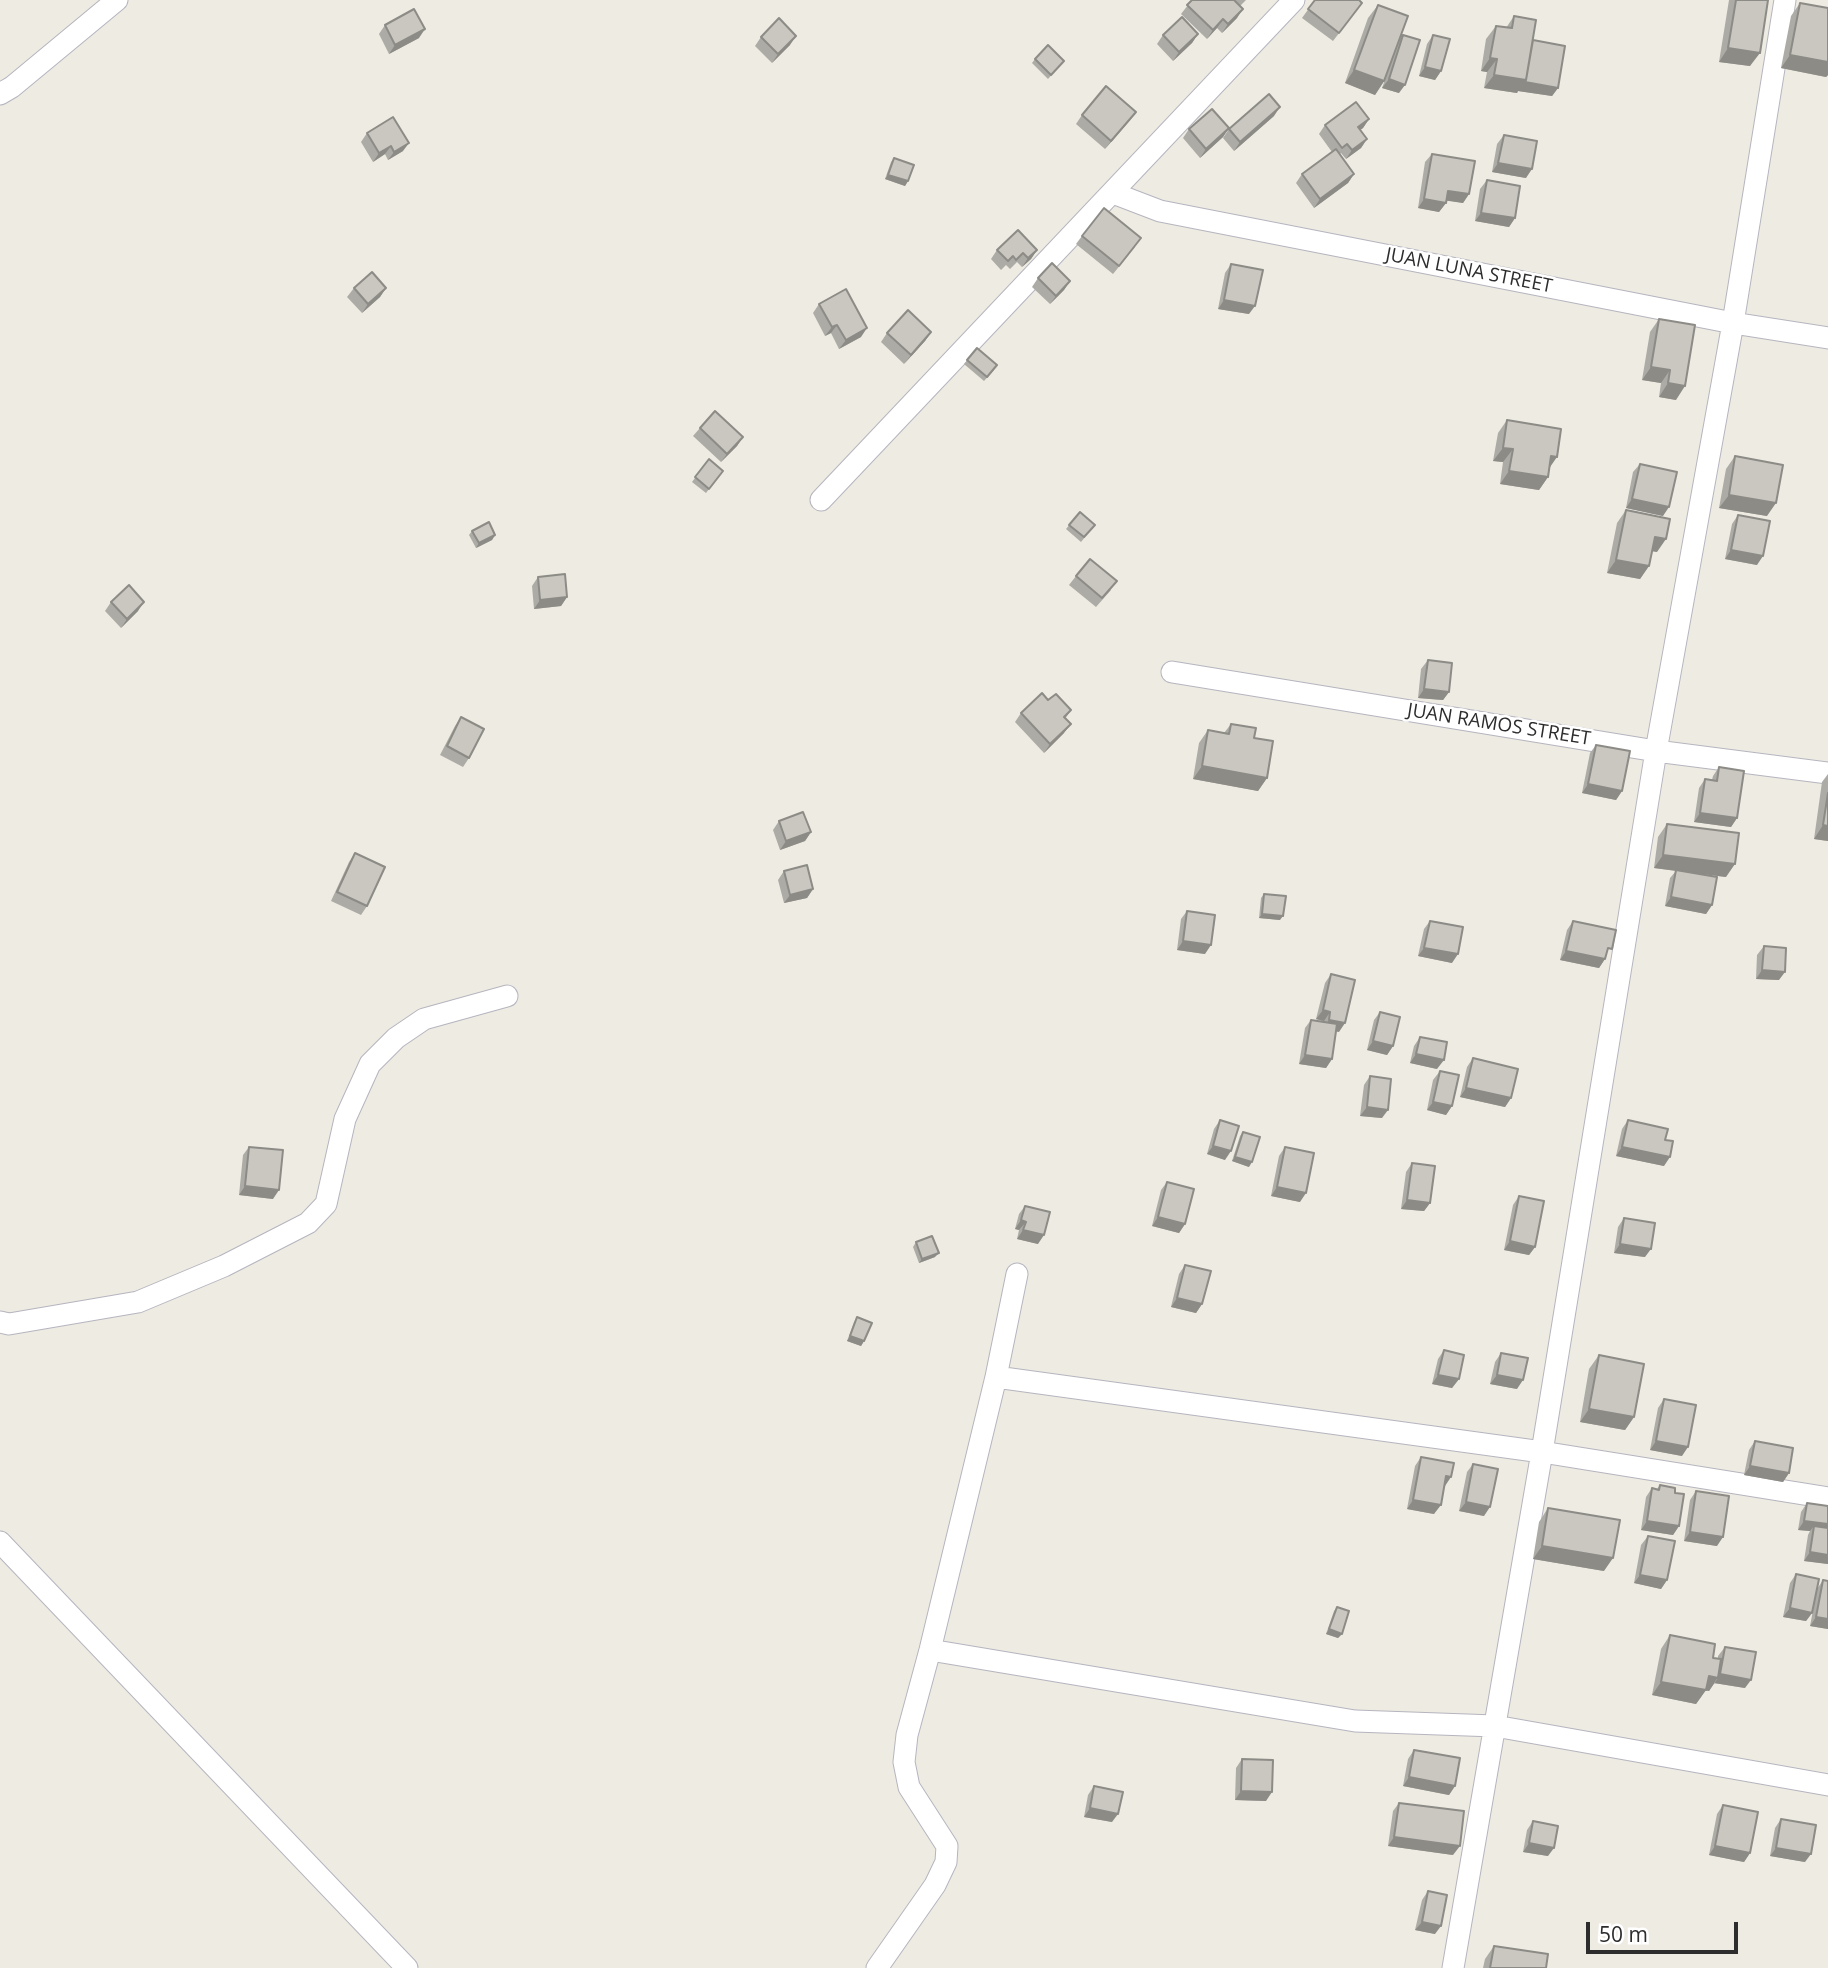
<!DOCTYPE html>
<style>
body{margin:0}
#map{position:relative;width:1828px;height:1968px;overflow:hidden;background:#edebe2;font-family:"Open Sans",sans-serif}
canvas{display:block}
.scale{position:absolute;left:1586px;top:1922px;width:152px;height:32px;box-sizing:border-box;border:4px solid #2d2d2d;border-top:0;padding-left:9px;font-size:21px;line-height:24px;white-space:nowrap;color:#2d2d2d;-webkit-text-stroke:5px #fff;paint-order:stroke}
</style>
<div id="map">
<canvas width="1828" height="1968"></canvas>
<div class="scale">50 m</div>
</div>
<script>
const ctx = document.querySelector('canvas').getContext('2d');
ctx.lineJoin = 'round';
function stroke(path, color, width, dash) { ctx.strokeStyle = color; ctx.lineWidth = width; ctx.lineCap = dash ? 'butt' : 'round'; ctx.setLineDash(dash || []); ctx.stroke(path); }
function fill(path, color) { ctx.fillStyle = color; ctx.fill(path, 'evenodd'); }
function label(font, color, halo, rows, align = 'center') {
  ctx.font = font + ' "Open Sans",sans-serif'; ctx.lineWidth = 5; ctx.setLineDash([]); ctx.textBaseline = 'middle'; ctx.strokeStyle = halo; ctx.fillStyle = color; for (const [text, x, y, turn = 0] of rows) {
    ctx.save(); ctx.translate(x, y); ctx.rotate((+turn || 0) * Math.PI / 180); ctx.textAlign = isNaN(turn) ? turn : align; if (halo) ctx.strokeText(text, 0, 0); ctx.fillText(text, 0, 0); ctx.restore();
  }
}
const minor = new Path2D(`
 M0,94L12,87L117,0
 M1113,193L1160,211L1733,323L1828,338
 M821,500L1294,0
 M1172,672L1656,751L1828,773
 M0,1322L9,1324L138,1302L224,1266L308,1223L326,1204L345,1119L370,1064L396,1038L424,1019L507,996
 M996,1377L1017,1274
 M0,1542L407,1968
 M930,1650L1355,1721L1495,1726L1828,1785
 M877,1968L935,1885L946,1862L947,1846L909,1787L904,1762L907,1735L930,1650L996,1377L1542,1452L1828,1498
 M1453,1968L1542,1452L1656,751L1733,323L1785,0`);
const wall = new Path2D(`
 M1192,0H1246L1240,6L1237,18L1222,33L1217,28L1207,39L1181,14Z
 M1315,0L1362,3L1333,41L1302,18Z
 M1729,0H1768L1750,66L1719,62Z
 M1800,3L1828,8V75L1826,77L1781,68L1791,16Z
 M1378,5L1399,40L1403,35L1399,93L1382,88L1385,80L1375,95L1345,83L1368,18Z
 M1514,16L1533,40L1558,88L1552,96L1518,91L1517,93L1484,88L1487,72L1481,71L1486,39L1496,26L1506,28Z
 M385,25L419,38L389,54L379,34Z
 M1198,34L1192,43L1173,61L1157,44L1163,35Z
 M1433,35L1441,71L1435,80L1419,76L1427,44Z
 M761,37L790,45L772,63L755,46Z
 M1035,59L1064,61L1048,79L1032,63Z
 M1082,115L1130,120L1105,149L1076,124Z
 M1274,116L1234,151L1223,138L1229,129Z
 M1369,119L1363,128L1360,130L1367,139L1361,148L1346,159L1341,153L1340,154L1354,174L1348,183L1314,208L1296,183L1302,174L1332,152L1319,134L1325,125Z
 M1229,128L1223,137L1200,158L1183,138L1189,129Z
 M367,133L403,151L388,160L385,154L373,162L361,142Z
 M1504,135L1526,178L1492,172L1497,144Z
 M1432,154L1469,194L1463,203L1446,200V203L1439,212L1418,208L1425,162Z
 M894,158L908,181L905,186L885,179L891,162Z
 M1487,180L1515,218L1509,227L1475,221L1480,189Z
 M1082,236L1135,247L1113,274L1076,244Z
 M997,250H1037L1031,259L1022,267L1017,262L1010,269L1006,265L1001,270L991,259Z
 M1231,264L1249,314L1218,309L1225,273Z
 M1038,278L1070,281L1064,290L1050,304L1032,287Z
 M354,288H386L380,297L362,313L347,297Z
 M819,304L861,337L839,349L831,333L825,336L813,313Z
 M1659,319L1676,400L1659,397L1661,383L1642,380L1650,332Z
 M931,332L925,341L904,364L881,342L887,333Z
 M977,348L994,370L984,381L964,364Z
 M1507,420L1549,469L1548,477L1539,490L1500,484L1503,462L1493,461L1498,433Z
 M700,428L743,437L737,446L721,462L693,436Z
 M1735,456L1767,516L1719,508L1726,469Z
 M709,459L723,471L706,493L692,482Z
 M1640,464L1663,516L1626,508L1633,472Z
 M1626,510L1657,552L1652,551L1649,566L1640,579L1607,573L1617,523Z
 M1080,512L1095,525L1081,542L1066,529Z
 M1738,515L1757,565L1725,559L1732,524Z
 M472,531L495,535L492,540L476,548L469,535Z
 M1076,576L1111,590L1096,607L1069,585Z
 M538,577L567,597L561,606L534,609L532,586Z
 M111,602L138,611L121,628L105,611Z
 M1428,660L1449,692L1443,700L1418,698L1421,669Z
 M1071,710L1065,719L1064,733L1044,753L1015,722L1021,713Z
 M461,717L469,758L463,767L440,755L455,726Z
 M1231,724L1254,738L1267,778L1258,791L1193,779L1199,743L1208,730L1224,733Z
 M1596,745L1622,791L1616,800L1582,793L1590,753Z
 M1719,767L1737,818L1731,827L1694,822L1699,788L1705,779L1712,780L1713,776Z
 M1828,774V841L1814,839L1822,782Z
 M779,821L811,832L805,841L780,850L773,830Z
 M1667,824L1726,877L1695,873L1712,905L1706,914L1665,906L1670,878L1676,871L1654,868L1658,837Z
 M355,853L367,906L361,915L331,901L349,862Z
 M784,871L813,889L807,898L784,903L778,880Z
 M1264,894L1280,920L1259,918L1261,898Z
 M1187,911L1205,954L1177,950L1181,919Z
 M1430,921L1452,963L1418,956L1424,929Z
 M1573,921L1606,957L1599,968L1560,960L1567,930Z
 M1764,946L1779,980L1756,979L1757,955Z
 M1331,974L1339,1032L1336,1031L1332,1059L1326,1068L1299,1064L1305,1028L1311,1020L1324,1022L1316,1019L1325,983Z
 M1380,1012L1393,1046L1387,1055L1367,1050L1374,1020Z
 M1420,1037L1437,1069L1410,1063L1414,1046Z
 M1473,1058L1511,1098L1505,1107L1460,1097L1467,1067Z
 M1440,1071L1452,1106L1446,1115L1427,1110L1433,1080Z
 M1370,1076L1382,1118L1360,1116L1364,1085Z
 M1220,1120L1225,1160L1207,1154L1214,1129Z
 M1628,1120L1665,1140L1664,1166L1616,1156L1622,1129Z
 M1243,1132L1249,1167L1232,1161L1240,1136Z
 M249,1147L273,1199L239,1195L243,1155Z
 M1285,1147L1300,1202L1271,1196L1279,1156Z
 M1412,1163L1430,1203L1424,1211L1401,1209L1406,1172Z
 M1167,1182L1185,1224L1179,1233L1152,1226L1161,1190Z
 M1519,1196L1535,1247L1529,1255L1504,1250L1513,1205Z
 M1025,1206L1038,1244L1017,1239L1019,1230L1015,1229L1019,1214Z
 M1624,1218L1645,1257L1614,1253L1618,1227Z
 M916,1242L935,1257L919,1263L913,1247Z
 M1185,1265L1202,1304L1196,1313L1171,1307L1179,1274Z
 M857,1317L864,1341L861,1346L847,1341L854,1322Z
 M1444,1350L1459,1379L1452,1388L1432,1384L1438,1359Z
 M1501,1353L1517,1389L1490,1384L1495,1362Z
 M1599,1355L1634,1417L1625,1430L1580,1422L1589,1369Z
 M1664,1399L1682,1456L1650,1450L1658,1408Z
 M1755,1441L1789,1473L1783,1482L1744,1475L1749,1450Z
 M1421,1457L1445,1486H1444L1434,1514L1407,1509L1415,1466Z
 M1473,1464L1484,1516L1459,1511L1467,1472Z
 M1660,1485L1675,1493L1679,1526L1673,1535L1641,1530L1646,1497L1652,1488L1657,1489Z
 M1696,1491L1717,1546L1684,1541L1690,1500Z
 M1807,1503L1828,1506V1564L1804,1561L1808,1535L1810,1531L1798,1530L1801,1512Z
 M1548,1508L1604,1571L1533,1559L1539,1522Z
 M1648,1536L1667,1580L1661,1589L1634,1583L1641,1545Z
 M1796,1574L1817,1589L1823,1580L1828,1629L1810,1626L1815,1600L1812,1613L1806,1621L1783,1617L1790,1583Z
 M1337,1607L1342,1634L1338,1638L1326,1634L1334,1611Z
 M1670,1635L1713,1658L1718,1659V1656L1725,1647L1745,1688L1714,1683L1709,1691L1706,1690L1696,1704L1652,1695L1661,1649Z
 M1414,1750L1455,1786L1449,1795L1403,1786L1408,1759Z
 M1242,1759L1266,1801L1235,1800L1236,1768Z
 M1094,1786L1112,1822L1084,1817L1088,1795Z
 M1399,1803L1453,1855L1388,1846L1393,1811Z
 M1723,1805L1750,1853L1744,1862L1709,1855L1717,1814Z
 M1781,1819L1805,1862L1770,1856L1775,1828Z
 M1533,1821L1548,1856L1523,1852L1527,1830Z
 M1428,1891L1435,1934L1415,1930L1422,1900Z
 M1494,1946L1546,1968H1483L1485,1959Z`);
const shadedWall = new Path2D(`
 M1243,9L1237,18L1222,33L1228,24Z
 M1223,19L1217,28L1207,39L1213,30Z
 M425,29L419,38L389,54L395,45Z
 M1198,34L1192,43L1173,61L1179,52Z
 M796,36L790,45L772,63L778,54Z
 M1728,48L1760,53L1750,66L1719,62Z
 M1790,55L1828,62V75L1826,77L1781,68Z
 M1490,58L1497,59L1487,72L1481,71Z
 M1425,67L1441,71L1435,80L1419,76Z
 M1354,70L1384,81L1375,95L1345,83Z
 M1494,75L1526,80L1558,88L1552,96L1518,91L1517,93L1484,88Z
 M1389,79L1405,85L1399,93L1382,88Z
 M1280,107L1274,116L1234,151L1240,142Z
 M1136,112L1130,120L1105,149L1111,141Z
 M1369,119L1363,128L1352,136L1358,127Z
 M1229,128L1223,137L1200,158L1206,149Z
 M1367,139L1361,148L1346,159L1352,150Z
 M409,143L403,151L388,160L394,152Z
 M391,146L385,154L373,162L379,153Z
 M1498,163L1532,169L1526,178L1492,172Z
 M1354,174L1348,183L1314,208L1320,199Z
 M888,175L908,181L905,186L885,179Z
 M1448,191L1469,194L1463,203L1442,200Z
 M1424,199L1446,203L1439,212L1418,208Z
 M1481,213L1515,218L1509,227L1475,221Z
 M1037,250L1031,259L1022,267L1028,258Z
 M1070,281L1064,290L1050,304L1056,296Z
 M386,288L380,297L362,313L368,304Z
 M1224,300L1255,306L1249,314L1218,309Z
 M837,325L831,333L825,336L832,327Z
 M867,328L861,337L839,349L846,340Z
 M931,332L925,341L904,364L911,355Z
 M1651,367L1670,370L1661,383L1642,380Z
 M1668,383L1685,386L1676,400L1659,397Z
 M743,437L737,446L721,462L727,454Z
 M1503,448L1513,449L1503,462L1493,461Z
 M1551,456L1557,457L1548,470Z
 M1509,471L1548,477L1539,490L1500,484Z
 M1729,495L1776,503L1767,516L1719,508Z
 M1632,499L1669,507L1663,516L1626,508Z
 M495,535L492,540L476,548L479,543Z
 M1655,537L1666,539L1657,552L1646,550Z
 M1731,550L1763,556L1757,565L1725,559Z
 M1616,560L1649,566L1640,579L1607,573Z
 M567,597L561,606L534,609L540,600Z
 M144,602L138,611L121,628L127,619Z
 M1424,689L1449,692L1443,700L1418,698Z
 M1071,724L1064,733L1044,753L1050,744Z
 M1202,766L1267,778L1258,791L1193,779Z
 M1588,784L1622,791L1616,800L1582,793Z
 M1700,813L1737,818L1731,827L1694,822Z
 M1823,825L1828,826V841L1814,839Z
 M811,832L805,841L780,850L786,841Z
 M1663,855L1735,864L1726,877L1654,868Z
 M813,889L807,898L784,903L790,895Z
 M1671,897L1712,905L1706,914L1665,906Z
 M1262,914L1283,916L1280,920L1259,918Z
 M1183,941L1211,945L1205,954L1177,950Z
 M1424,948L1458,954L1452,963L1418,956Z
 M1566,951L1605,959L1599,968L1560,960Z
 M1762,970L1785,972L1779,980L1756,979Z
 M1323,1010L1330,1012L1324,1021L1316,1019Z
 M1329,1020L1345,1023L1339,1032L1323,1028Z
 M1373,1041L1393,1046L1387,1055L1367,1050Z
 M1416,1054L1444,1060L1437,1069L1410,1063Z
 M1305,1055L1332,1059L1326,1068L1299,1064Z
 M1466,1088L1511,1098L1505,1107L1460,1097Z
 M1433,1102L1452,1106L1446,1115L1427,1110Z
 M1367,1107L1388,1110L1382,1118L1360,1116Z
 M1213,1146L1231,1151L1225,1160L1207,1154Z
 M1622,1147L1670,1157L1664,1166L1616,1156Z
 M1235,1157L1252,1162L1249,1167L1232,1161Z
 M245,1186L279,1190L273,1199L239,1195Z
 M1277,1187L1306,1193L1300,1202L1271,1196Z
 M1407,1200L1430,1203L1424,1211L1401,1209Z
 M1158,1217L1185,1224L1179,1233L1152,1226Z
 M1021,1220L1026,1222L1019,1230L1015,1229Z
 M1023,1230L1044,1235L1038,1244L1017,1239Z
 M1510,1241L1535,1247L1529,1255L1504,1250Z
 M1620,1244L1651,1249L1645,1257L1614,1253Z
 M939,1253L935,1257L919,1263L922,1259Z
 M1177,1298L1202,1304L1196,1313L1171,1307Z
 M850,1336L864,1341L861,1346L847,1341Z
 M1438,1375L1459,1379L1452,1388L1432,1384Z
 M1497,1375L1523,1380L1517,1389L1490,1384Z
 M1589,1409L1634,1417L1625,1430L1580,1422Z
 M1656,1441L1688,1447L1682,1456L1650,1450Z
 M1750,1466L1789,1473L1783,1482L1744,1475Z
 M1446,1476L1451,1477L1445,1486L1440,1485Z
 M1413,1500L1441,1505L1434,1514L1407,1509Z
 M1466,1502L1490,1507L1484,1516L1459,1511Z
 M1647,1521L1679,1526L1673,1535L1641,1530Z
 M1804,1521L1828,1524V1529L1814,1526L1810,1531L1798,1530Z
 M1690,1532L1723,1537L1717,1546L1684,1541Z
 M1542,1546L1613,1558L1604,1571L1533,1559Z
 M1810,1552L1828,1555V1564L1804,1561Z
 M1640,1575L1667,1580L1661,1589L1634,1583Z
 M1790,1608L1812,1613L1806,1621L1783,1617Z
 M1816,1617L1828,1619V1629L1810,1626Z
 M1329,1629L1342,1634L1338,1638L1326,1634Z
 M1720,1674L1751,1680L1745,1688L1714,1683Z
 M1709,1676L1718,1678L1709,1691L1699,1689Z
 M1661,1682L1706,1690L1696,1704L1652,1695Z
 M1409,1777L1455,1786L1449,1795L1403,1786Z
 M1241,1791L1272,1792L1266,1801L1235,1800Z
 M1090,1808L1118,1814L1112,1822L1084,1817Z
 M1394,1837L1460,1846L1453,1855L1388,1846Z
 M1529,1843L1554,1848L1548,1856L1523,1852Z
 M1715,1846L1750,1853L1744,1862L1709,1855Z
 M1776,1848L1811,1854L1805,1862L1770,1856Z
 M1422,1922L1441,1926L1435,1934L1415,1930Z`);
const building = new Path2D(`
 M1192,0H1234L1243,9L1228,24L1223,19L1213,30L1187,5Z
 M1315,0H1359L1362,3L1339,33L1308,9Z
 M1736,0H1768L1760,53L1728,48Z
 M1800,3L1828,8V62L1790,55Z
 M1378,5L1408,16L1384,81L1354,70Z
 M414,9L425,29L395,45L385,25Z
 M1514,16L1536,20L1526,80L1494,75L1497,59L1490,58L1496,26L1512,28Z
 M1182,17L1198,34L1179,52L1163,35Z
 M779,18L796,36L778,54L761,37Z
 M1403,35L1420,40L1405,85L1389,79Z
 M1433,35L1450,39L1441,71L1425,67Z
 M1533,40L1565,46L1558,88L1525,82L1526,80Z
 M1048,45L1064,61L1051,75L1035,59Z
 M1106,86L1136,112L1111,141L1082,115Z
 M1269,94L1280,107L1240,142L1229,129Z
 M1356,102L1369,119L1358,127L1367,139L1352,150L1347,144L1342,148L1325,125Z
 M1212,109L1229,128L1206,149L1189,129Z
 M393,117L409,143L394,152L391,146L379,153L367,133Z
 M1504,135L1537,141L1532,169L1498,163Z
 M1336,149L1354,174L1320,199L1302,174Z
 M1432,154L1475,161L1469,194L1448,191L1446,203L1424,199Z
 M894,158L914,165L908,181L888,175Z
 M1487,180L1520,186L1515,218L1481,213Z
 M1104,208L1141,238L1119,266L1082,236Z
 M1018,230L1037,250L1028,258L1023,253L1016,260L1013,256L1008,261L997,250Z
 M1052,263L1070,281L1056,296L1038,278Z
 M1231,264L1263,270L1255,306L1224,300Z
 M372,272L386,288L368,304L354,288Z
 M846,289L867,328L846,340L837,325L832,327L819,304Z
 M908,310L931,332L911,355L887,333Z
 M1659,319L1695,325L1685,386L1668,383L1670,370L1651,367Z
 M977,348L997,365L987,377L967,360Z
 M715,411L743,437L727,454L700,428Z
 M1507,420L1561,429L1557,457L1551,456L1548,477L1509,471L1513,449L1503,448Z
 M1735,456L1783,465L1776,503L1729,495Z
 M709,459L723,471L709,489L695,477Z
 M1640,464L1677,472L1669,507L1632,499Z
 M1626,510L1670,519L1666,539L1655,537L1649,566L1616,560Z
 M1080,512L1095,525L1084,537L1069,525Z
 M1738,515L1770,521L1763,556L1731,550Z
 M489,522L495,535L479,543L472,531Z
 M1090,559L1117,581L1102,598L1076,576Z
 M565,574L567,597L540,600L538,577Z
 M129,585L144,602L127,619L111,602Z
 M1428,660L1452,663L1449,692L1424,689Z
 M1042,693L1048,700L1056,694L1071,710L1064,717L1071,724L1050,744L1021,713Z
 M461,717L484,729L469,758L447,746Z
 M1231,724L1256,728L1254,738L1273,741L1267,778L1202,766L1208,730L1229,734Z
 M1596,745L1630,751L1622,791L1588,784Z
 M1719,767L1744,771L1737,818L1700,813L1705,779L1717,781Z
 M1828,793V826L1823,825Z
 M803,812L811,832L786,841L779,821Z
 M1667,824L1739,833L1735,864L1663,855Z
 M355,853L385,867L367,906L337,892Z
 M807,865L813,889L790,895L784,871Z
 M1676,870L1717,877L1712,905L1671,897Z
 M1264,894L1286,896L1283,916L1262,914Z
 M1187,911L1215,915L1211,945L1183,941Z
 M1430,921L1463,927L1458,954L1424,948Z
 M1573,921L1616,930L1612,949L1608,948L1605,959L1566,951Z
 M1764,946L1786,948L1785,972L1762,970Z
 M1331,974L1355,980L1345,1023L1329,1020L1330,1012L1323,1010Z
 M1380,1012L1400,1017L1393,1046L1373,1041Z
 M1311,1020L1337,1024L1332,1059L1305,1055Z
 M1420,1037L1447,1042L1444,1060L1416,1054Z
 M1473,1058L1518,1069L1511,1098L1466,1088Z
 M1440,1071L1459,1075L1452,1106L1433,1102Z
 M1370,1076L1391,1079L1388,1110L1367,1107Z
 M1220,1120L1239,1126L1231,1151L1213,1146Z
 M1628,1120L1668,1129L1665,1140L1673,1141L1670,1157L1622,1147Z
 M1243,1132L1260,1137L1252,1162L1235,1157Z
 M249,1147L283,1150L279,1190L245,1186Z
 M1285,1147L1314,1153L1306,1193L1277,1187Z
 M1412,1163L1435,1166L1430,1203L1407,1200Z
 M1167,1182L1194,1189L1185,1224L1158,1217Z
 M1519,1196L1544,1201L1535,1247L1510,1241Z
 M1025,1206L1050,1212L1044,1235L1023,1230L1026,1222L1021,1220Z
 M1624,1218L1655,1223L1651,1249L1620,1244Z
 M932,1236L939,1253L922,1259L916,1242Z
 M1185,1265L1211,1271L1202,1304L1177,1298Z
 M857,1317L872,1323L864,1341L850,1336Z
 M1444,1350L1464,1355L1459,1379L1438,1375Z
 M1501,1353L1528,1358L1523,1380L1497,1375Z
 M1599,1355L1644,1364L1634,1417L1589,1409Z
 M1664,1399L1696,1405L1688,1447L1656,1441Z
 M1755,1441L1793,1448L1789,1473L1750,1466Z
 M1421,1457L1454,1463L1451,1477L1446,1476L1441,1505L1413,1500Z
 M1473,1464L1498,1469L1490,1507L1466,1502Z
 M1660,1485L1675,1488V1493L1684,1494L1679,1526L1647,1521L1652,1488L1659,1490Z
 M1696,1491L1729,1496L1723,1537L1690,1532Z
 M1807,1503L1828,1506V1524L1804,1521Z
 M1548,1508L1620,1520L1613,1558L1542,1546Z
 M1814,1526L1828,1528V1555L1810,1552Z
 M1648,1536L1675,1541L1667,1580L1640,1575Z
 M1796,1574L1819,1579L1812,1613L1790,1608Z
 M1823,1580L1828,1581V1619L1816,1617Z
 M1337,1607L1349,1611L1342,1634L1329,1629Z
 M1670,1635L1715,1644L1713,1658L1721,1659L1718,1678L1709,1676L1706,1690L1661,1682Z
 M1725,1647L1756,1652L1751,1680L1720,1674Z
 M1414,1750L1460,1758L1455,1786L1409,1777Z
 M1242,1759L1273,1760L1272,1792L1241,1791Z
 M1094,1786L1123,1792L1118,1814L1090,1808Z
 M1399,1803L1464,1811L1460,1846L1394,1837Z
 M1723,1805L1758,1812L1750,1853L1715,1846Z
 M1781,1819L1816,1825L1811,1854L1776,1848Z
 M1533,1821L1558,1826L1554,1848L1529,1843Z
 M1428,1891L1447,1895L1441,1926L1422,1922Z
 M1494,1946L1548,1954L1546,1968H1490Z`);
const streetNames = [
 ["JUAN LUNA STREET",1469,271,11],
 ["JUAN RAMOS STREET",1499,725,9]
];
stroke(minor, '#b6b5bf', 23);
stroke(minor, '#fff', 21);
fill(wall, '#adaba5');
fill(shadedWall, '#8d8b86');
fill(building, '#c9c7c0');
stroke(building, '#8d8b86', 2);
label('19px', '#2d2d2d', '#fff', streetNames);
</script>
